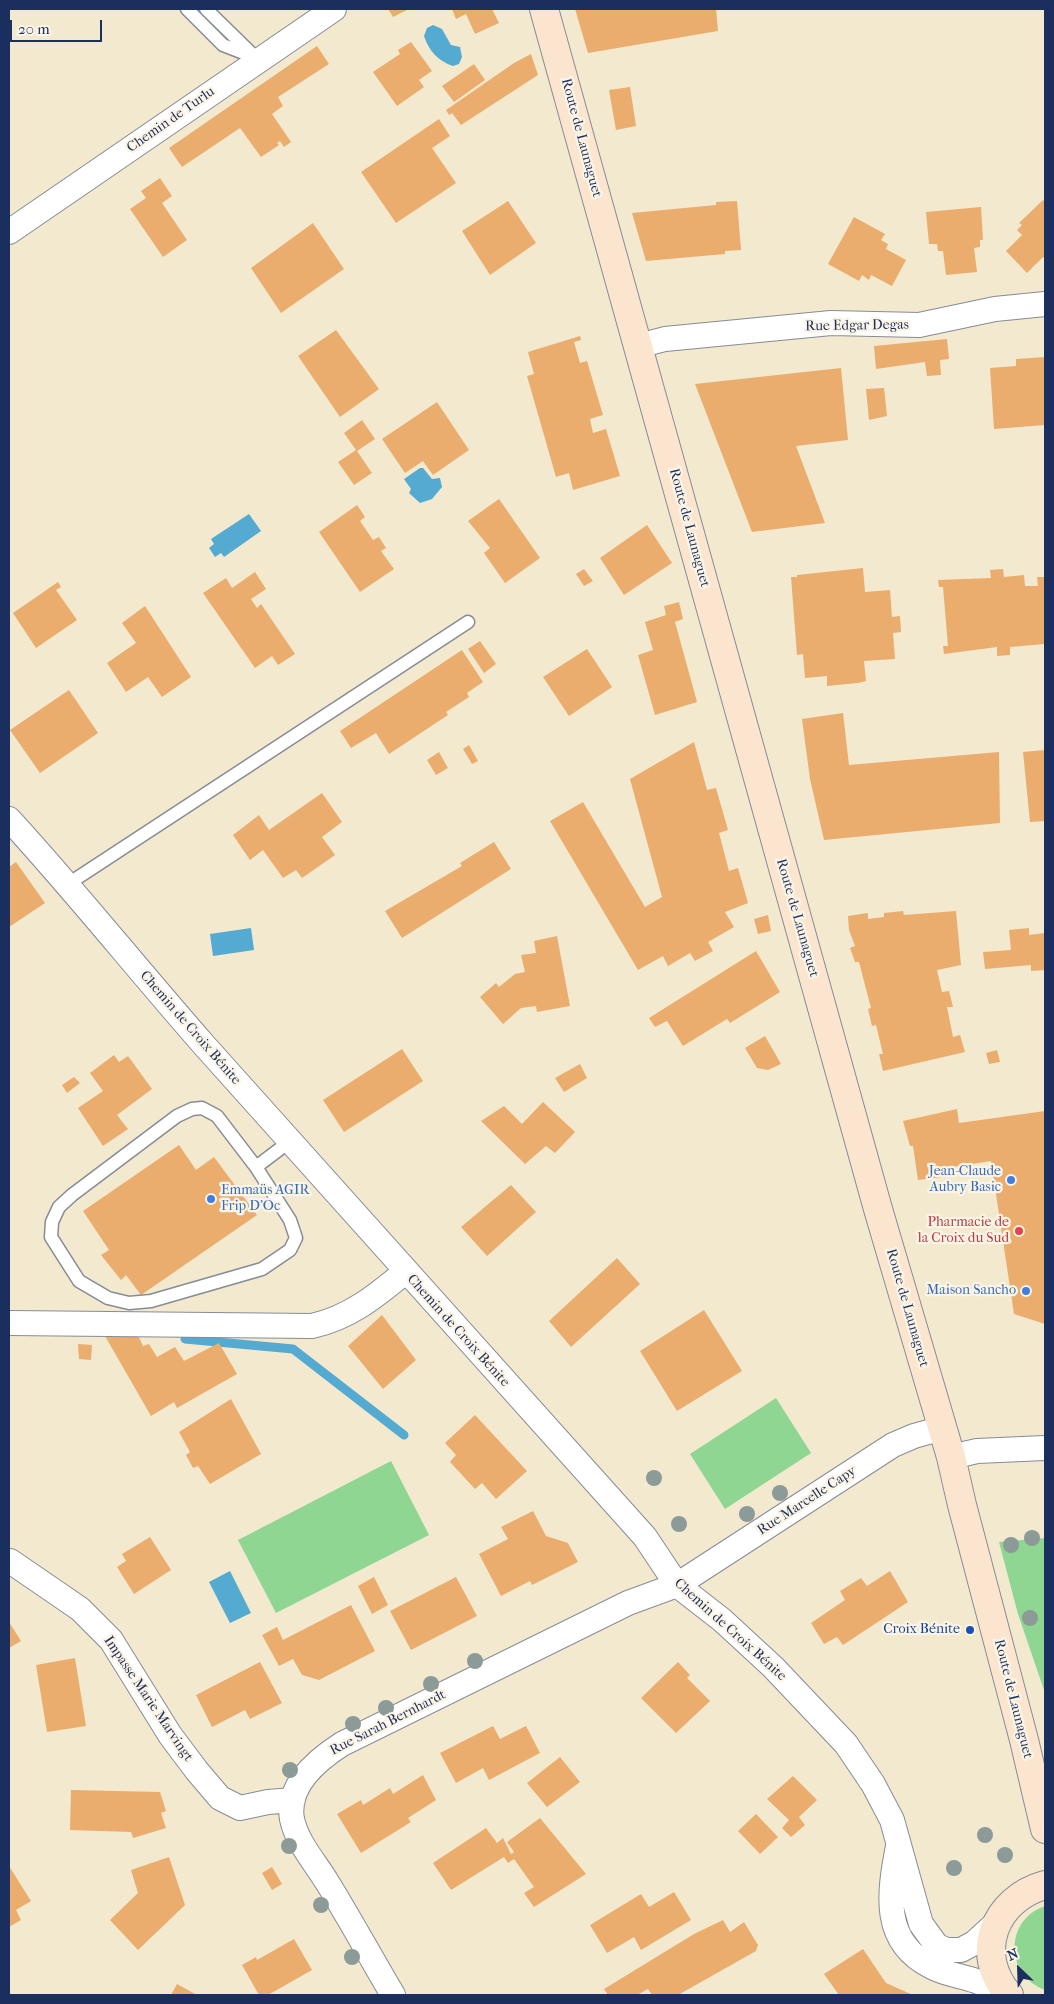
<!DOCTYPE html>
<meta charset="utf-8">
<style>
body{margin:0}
#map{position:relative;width:1054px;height:2004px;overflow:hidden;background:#f2e9cf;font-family:"IM FELL French Canon",serif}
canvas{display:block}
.frame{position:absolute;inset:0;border:10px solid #1b2f5e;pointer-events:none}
.north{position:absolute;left:994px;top:1944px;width:50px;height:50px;-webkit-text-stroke:4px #fcf5e5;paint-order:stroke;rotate:336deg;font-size:14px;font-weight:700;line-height:20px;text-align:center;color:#1b2f5e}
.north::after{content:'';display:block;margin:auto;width:18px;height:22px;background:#1b2f5e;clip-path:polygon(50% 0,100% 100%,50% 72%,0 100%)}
.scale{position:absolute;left:10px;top:20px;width:92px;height:22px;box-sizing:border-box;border:2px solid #1b2f5e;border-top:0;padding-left:6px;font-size:15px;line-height:18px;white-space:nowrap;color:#1b2f5e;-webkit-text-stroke:4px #fcf5e5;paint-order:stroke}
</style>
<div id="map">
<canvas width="1054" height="2004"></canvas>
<div class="frame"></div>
<div class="north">N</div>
<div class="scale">20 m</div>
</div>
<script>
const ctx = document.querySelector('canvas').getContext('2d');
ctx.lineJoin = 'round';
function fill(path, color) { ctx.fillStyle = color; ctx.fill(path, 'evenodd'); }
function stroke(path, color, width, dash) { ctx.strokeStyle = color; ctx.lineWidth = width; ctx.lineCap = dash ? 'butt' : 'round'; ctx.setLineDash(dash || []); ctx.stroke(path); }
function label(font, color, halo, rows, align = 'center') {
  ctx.font = font + ' "IM FELL French Canon",serif'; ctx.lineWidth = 4.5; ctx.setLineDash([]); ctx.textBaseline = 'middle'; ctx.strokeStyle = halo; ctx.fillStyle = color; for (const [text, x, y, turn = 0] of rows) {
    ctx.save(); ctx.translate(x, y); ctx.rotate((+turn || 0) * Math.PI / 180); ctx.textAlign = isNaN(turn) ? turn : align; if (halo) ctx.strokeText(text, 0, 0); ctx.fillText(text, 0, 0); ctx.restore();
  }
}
const green = new Path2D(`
 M776,1398L811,1453L725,1509L690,1454Z
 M391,1461L429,1535L276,1613L238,1540Z
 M1045,1538V1693L1018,1614L999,1542Z
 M1045,1906V1990C1005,1975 1004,1920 1045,1906Z`);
const water = new Path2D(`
 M433,25L442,29L451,45L460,47L462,57L459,64L453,66C438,61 429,51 424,36L427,28Z
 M420,468H423L432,479L440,478L442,487L432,499L420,503L409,493L411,489L404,479Z
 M249,514L261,531L224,557L221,553L215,557L209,548L214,544L211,539Z
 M251,928L254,950L213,956L210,934Z
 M230,1571L251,1613L230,1623L209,1582Z`);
const stream = new Path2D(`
 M185,1339L293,1349L404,1435`);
const building = new Path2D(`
 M388,9H409L393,17Z
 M452,9H492L499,23L475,34L466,14L456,19Z
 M575,9H716L718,31L588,53Z
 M411,42L432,71L419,80L424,87L397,106L373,72L400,54L398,50Z
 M317,46L329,64L278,97L283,106L272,114L291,142L284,147L280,141L277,143L279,145L261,157L240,128L182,167L169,148Z
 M531,54L538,75L461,125L452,113L449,115L446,110L514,63Z
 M474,64L485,80L454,102L442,86Z
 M630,87L636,126L616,130L609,90Z
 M439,119L450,136L432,148L456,183L396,223L361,172Z
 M160,178L172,196L162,203L187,240L163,257L130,209L146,198L141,191Z
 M1043,200L1045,202V259L1043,257L1027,273L1006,251L1022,235L1017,230L1022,225L1019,223Z
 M508,201L536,243L490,275L462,231Z
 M737,201L741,250L725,251V254L646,261L632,213L716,205V202Z
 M981,207L983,240H980V247L974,248L977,272L946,275L943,251H938L937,244H929L926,212Z
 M854,217L885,234L881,240L888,244L886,249L906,260L892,286L871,275L869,280L862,275L859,281L828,264Z
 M313,223L344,269L281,313L251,268Z
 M336,330L379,389L340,417L298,356Z
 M580,336L581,340L574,342L580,363L587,361L603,415L590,419L593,433L606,429L620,476L573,490L569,473L556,477L527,376L534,374L528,352Z
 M947,339L949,359L940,360L941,375L927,376L925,362L876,369L874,346Z
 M1045,357V425L994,429L990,368L1016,366V359Z
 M841,368L848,440L796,446L825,523L752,532L695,384Z
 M884,388L887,416L869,420L866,389Z
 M437,402L469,450L433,475L423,461L405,473L382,439Z
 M362,420L375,439L357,451L372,473L354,485L338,462L356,450L344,433Z
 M499,499L540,558L505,583L484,553L490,548L468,521Z
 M357,505L365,517L360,521L373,540L379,537L386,548L381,551L394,569L360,592L319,532Z
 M647,525L672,563L624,595L600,558Z
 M863,568L865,592L890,590L892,617L900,616L901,632L893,633L895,659L864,661L866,681L858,683L827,686V676L805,678L803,654L797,655L791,577H797V575Z
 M584,569L593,581L584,586L576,574Z
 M1003,569L1004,577L1024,575L1025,586H1038L1037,577H1045V644L1010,647V655L997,656V647L944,654L943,646H948L943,587H939L938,580L991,578L990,570Z
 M255,572L266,589L251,599L257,608L261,604L295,654L278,665L272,656L255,668L203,593L226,578L232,588Z
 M58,582L61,587L56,590L77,620L36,648L13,613Z
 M679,602L683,619L675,622L697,702L655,715L638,655L653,650L645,622L666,615L664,606Z
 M145,606L191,677L162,697L148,677L126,692L107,663L136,643L122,623Z
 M480,641L496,664L484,673L468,649Z
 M587,649L612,687L569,716L543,677Z
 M462,650L483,682L467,693L469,697L446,712L448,715L389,754L376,733L351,748L340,731Z
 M69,690L98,733L40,773L10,730Z
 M843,713L849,765L999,752L1000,823L824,840L810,779L802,719Z
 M694,742L707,790L716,788L728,830L719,833L729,871L738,868L748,903L725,912L734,927L708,942L713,951L695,961L690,953L668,966L663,956L638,970L550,821L583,802L645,907L662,897L630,779Z
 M469,745L478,761L472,764L463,749Z
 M1045,750V821L1030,822L1023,752Z
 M439,752L448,768L436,775L427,760Z
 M322,793L342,822L322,837L335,855L302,878L296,870L283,878L263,850L250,860L233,835L259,815L269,830Z
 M494,842L511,869L402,938L385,911L462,866L460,863Z
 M16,862L45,903L9,927V867Z
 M903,911L904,915L956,911L961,965L937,970L942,992L949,991L953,1007H947L953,1037L960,1035L965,1052L883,1071L879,1054H883L876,1025L872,1026L868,1009L871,1008L859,962H855L850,948L855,946L849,930L848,916L868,913V919L884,917V913Z
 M768,915L771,931L758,934L754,919Z
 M1029,928V935L1045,933V970L1031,971V965L985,969L983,952L1011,950L1009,930Z
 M557,936L570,1006L537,1012L536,1006L521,1008L503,1024L480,997L496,983L499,987L515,974L525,972L521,955L536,953L534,941Z
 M756,951L780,992L730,1023L727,1019L683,1046L667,1021L655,1027L649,1018Z
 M765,1036L781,1064L768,1070L757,1068L745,1048Z
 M402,1049L423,1081L344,1132L323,1100Z
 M997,1050L1000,1062L989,1064L986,1053Z
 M114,1055L119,1062L128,1056L152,1089L117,1115L128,1129L103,1146L78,1108L103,1091L90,1073Z
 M580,1064L587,1078L564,1092L555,1078Z
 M74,1077L80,1083L67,1093L62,1085Z
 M543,1102L575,1132L555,1153L546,1146L525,1164L481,1121L504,1106L522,1124Z
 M957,1109L959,1123L1045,1111V1324L1014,1314L991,1161L940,1169L941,1177L918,1180L913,1146H910L903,1121Z
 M179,1145L196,1170L214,1157L257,1215L141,1295L126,1275L121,1280L101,1255L109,1250L83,1211Z
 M511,1185L536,1212L487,1256L461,1227Z
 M617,1258L640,1284L571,1347L549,1321Z
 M704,1310L742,1371L677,1411L640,1351Z
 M382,1315L416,1360L383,1389L348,1346Z
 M138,1335L143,1346L149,1344L157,1357L175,1347L184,1361L219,1343L237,1374L177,1408L174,1402L151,1416L105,1336Z
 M78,1344L92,1345L91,1360L79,1359Z
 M231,1399L261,1454L210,1484L198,1466L193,1468L186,1455L190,1452L179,1432Z
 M475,1415L527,1471L496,1499L482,1483L475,1489L450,1462L456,1455L445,1443Z
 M533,1511L546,1536L568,1543L578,1562L532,1585L530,1581L501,1596L479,1554L508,1539L501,1527Z
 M150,1537L171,1570L134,1594L117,1567L126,1561L122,1554Z
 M890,1571L908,1602L843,1645L837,1637L824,1644L811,1623L845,1600L840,1591L861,1578L867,1586Z
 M374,1577L388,1605L372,1614L358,1586Z
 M456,1577L477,1616L411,1650L390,1611Z
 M351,1605L375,1651L319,1680L302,1675L293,1659L279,1666L262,1635L277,1627L283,1640Z
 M9,1622L21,1641L9,1648Z
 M75,1658L86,1726L47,1732L36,1665Z
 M260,1662L282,1703L250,1719L245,1710L212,1727L196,1695Z
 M678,1662L690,1675L687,1678L710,1701L676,1733L641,1698Z
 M493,1726L500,1739L526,1726L540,1753L489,1780L483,1768L456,1783L440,1753Z
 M560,1757L580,1782L547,1807L527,1783Z
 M423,1775L436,1800L408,1818L411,1822L361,1853L337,1814L361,1800L363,1805L390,1788L393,1794Z
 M793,1776L817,1800L799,1817L805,1825L791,1837L782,1828L789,1820L767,1799Z
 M71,1790L160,1792L166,1811L161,1813L166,1828L133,1838L131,1832L70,1830Z
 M756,1814L778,1837L760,1854L738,1831Z
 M540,1818L586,1874L534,1907L524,1893L534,1887L514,1859L508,1863L504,1857L451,1890L433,1863L486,1828L497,1843L503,1838L511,1854L514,1852L507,1842Z
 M169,1857L185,1905L138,1950L110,1920L138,1893L131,1870Z
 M9,1866L31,1901L16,1910L21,1920L9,1927Z
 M272,1867L282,1884L272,1890L262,1873Z
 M674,1892L691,1920L641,1950L634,1937L607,1953L590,1925L641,1894L649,1907Z
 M723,1920L730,1932L744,1922L758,1945L756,1951L678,1995H652L648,1989L637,1995H608L604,1989L694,1934Z
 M294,1939L312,1970L268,1995H259L242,1965L256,1957L257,1960Z
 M863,1949L886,1983L913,1995H839L824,1974Z
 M177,1984L197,1995H171Z`);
const lane = new Path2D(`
 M187,9L223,45L259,59
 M206,9L251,53
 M68,884L468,622
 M202,1108L217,1116L256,1167L290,1220L296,1238L290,1250L262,1269L151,1301L129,1303L108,1298L79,1281L51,1237L52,1222L59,1207L72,1195L177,1116L192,1109Z
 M256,1167L289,1142`);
const street = new Path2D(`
 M9,232L334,9
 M638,346L665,339L831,323L919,325L995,309L1045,304
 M9,819C76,892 138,970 204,1045C350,1210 497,1374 645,1537L677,1585L722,1620L773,1667L846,1744L873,1784L892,1820L921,1924L937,1946L947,1950H961L974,1943L997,1922
 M9,1323L312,1326C349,1318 376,1296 405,1272
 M951,1457L977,1451L1045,1448
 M10,1561L80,1609L111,1640L170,1735L197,1771L220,1798L240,1808L268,1802L293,1800
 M898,1846C889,1893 881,1942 932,1967C945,1974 962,1976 976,1981C987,1985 997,1990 1008,1995
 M393,1995C371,1958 350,1919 327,1882C315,1862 297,1843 292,1819C286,1785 317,1760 342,1744L628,1603L677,1585L893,1445L914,1436L943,1428`);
const secondary = new Path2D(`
 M544,9L878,1209L951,1457L962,1505L1024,1740L1045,1829
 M1009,1995C973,1954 994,1899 1045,1885`);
const trees = [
 [654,1478],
 [780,1493],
 [747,1514],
 [679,1524],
 [1032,1538],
 [1011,1545],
 [1030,1618],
 [475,1661],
 [431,1684],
 [386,1708],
 [353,1724],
 [290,1770],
 [985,1835],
 [289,1846],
 [1005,1855],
 [954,1868],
 [321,1905],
 [352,1957]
];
const markers = [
 [1011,1180,5,"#3f7fe0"],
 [211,1199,5,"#3f7fe0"],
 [1019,1231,5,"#e0444e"],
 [1026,1291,5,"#3f7fe0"],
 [970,1630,5,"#1a4fb4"]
];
const streetNames = [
 ["Chemin de Turlu",171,120,-35],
 ["Route de Launaguet",581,138,75],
 ["Rue Edgar Degas",857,326,-1],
 ["Route de Launaguet",689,528,75],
 ["Route de Launaguet",797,918,74],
 ["Chemin de Croix Bénite",190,1028,49],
 ["Route de Launaguet",907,1308,74],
 ["Chemin de Croix Bénite",458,1331,48],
 ["Rue Marcelle Capy",807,1501,-33],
 ["Chemin de Croix Bénite",730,1630,42],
 ["Impasse Marie Marvingt",148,1699,56],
 ["Route de Launaguet",1013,1699,76],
 ["Rue Sarah Bernhardt",388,1723,-27]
];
const shopNames = [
 ["Jean-Claude",1001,1172],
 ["Aubry Basic",1001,1188],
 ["Emmaüs AGIR",221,1191,"left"],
 ["Frip D'Oc",221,1207,"left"],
 ["Maison Sancho",1016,1291]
];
const healthNames = [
 ["Pharmacie de",1009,1223],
 ["la Croix du Sud",1009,1239]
];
const transitNames = [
 ["Croix Bénite",960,1630]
];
fill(green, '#8ed691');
fill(water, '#54aad0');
stroke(stream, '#54aad0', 9);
fill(building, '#eaad6e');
stroke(lane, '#868c96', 15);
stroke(street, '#868c96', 26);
stroke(secondary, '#868c96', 30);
stroke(lane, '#fff', 12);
stroke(street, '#fff', 24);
stroke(secondary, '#fbe5cf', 28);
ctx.fillStyle = '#8c9a98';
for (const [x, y] of trees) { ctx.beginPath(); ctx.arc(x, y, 8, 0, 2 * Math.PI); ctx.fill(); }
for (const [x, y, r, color] of markers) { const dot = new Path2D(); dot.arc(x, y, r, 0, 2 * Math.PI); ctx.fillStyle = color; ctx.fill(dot); stroke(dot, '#fcf5e5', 2); }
label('14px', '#1b2f5e', '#fcf5e5', streetNames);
label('14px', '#366cbe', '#fcf5e5', shopNames, 'right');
label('14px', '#be3a42', '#fcf5e5', healthNames, 'right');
label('14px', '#164399', '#fcf5e5', transitNames, 'right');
</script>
